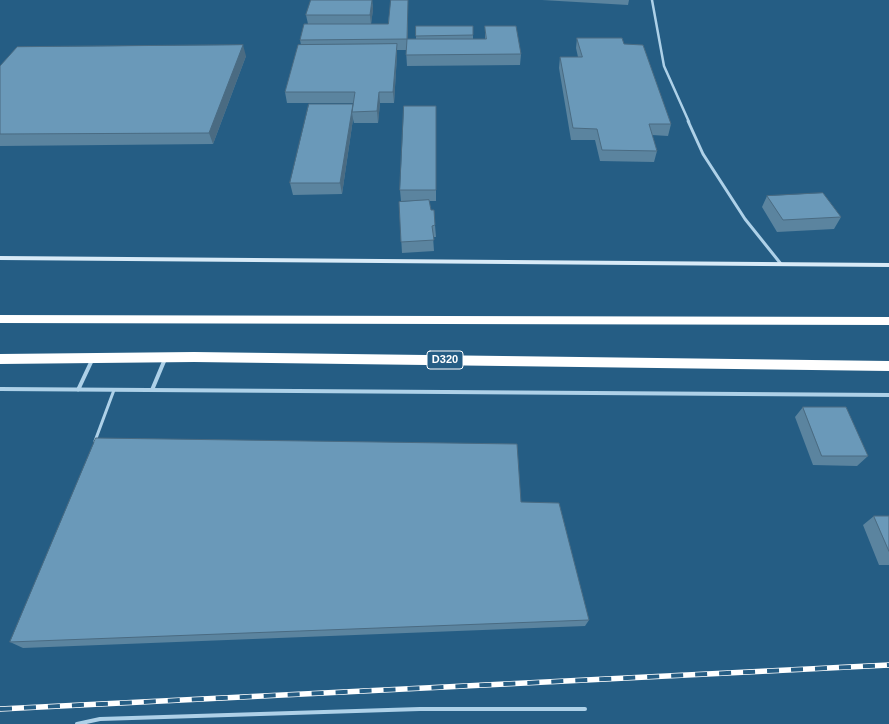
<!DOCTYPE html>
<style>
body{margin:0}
canvas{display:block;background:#255d84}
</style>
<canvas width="889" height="724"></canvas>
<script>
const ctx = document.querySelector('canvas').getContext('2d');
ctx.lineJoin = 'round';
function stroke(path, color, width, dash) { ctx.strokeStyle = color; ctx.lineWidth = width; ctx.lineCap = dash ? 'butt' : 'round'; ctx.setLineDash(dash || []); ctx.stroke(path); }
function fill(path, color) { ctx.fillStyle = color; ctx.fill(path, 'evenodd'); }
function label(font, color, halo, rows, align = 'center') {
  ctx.font = font + ' Arial,sans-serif'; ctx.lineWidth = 3; ctx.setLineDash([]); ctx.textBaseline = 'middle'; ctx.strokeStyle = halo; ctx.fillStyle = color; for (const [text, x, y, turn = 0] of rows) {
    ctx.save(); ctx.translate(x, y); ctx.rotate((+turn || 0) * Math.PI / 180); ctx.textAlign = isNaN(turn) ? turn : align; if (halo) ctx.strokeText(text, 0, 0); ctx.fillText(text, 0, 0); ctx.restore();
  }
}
const laneFar1 = new Path2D(`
 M95,441L114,390`);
const lane = new Path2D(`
 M77,724L100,719L420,709H585`);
const streetFar2 = new Path2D(`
 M652,0L664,66L689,122`);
const streetFar1 = new Path2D(`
 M688,121L703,154L745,219L781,264`);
const street = new Path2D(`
 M0,389L889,395
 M78,390L93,358
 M152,390L165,359`);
const secondary = new Path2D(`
 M0,256L889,263V267L0,260Z`);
const highway = new Path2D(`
 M0,315L889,317V325L0,323Z
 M194,352L889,361V371L194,362L0,364V354Z`);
const rail = new Path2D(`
 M0,709L889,665`);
const wall = new Path2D(`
 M311,0H372L373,9L371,24H388L408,0V39H416V26L473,35V39H485V26L521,54L520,65L407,66L406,50H397V55L394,103H380L378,123H354L353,119L342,194L293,195L290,183L353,104V107L354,103H287L285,92L301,45L300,40L308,24L306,15Z
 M542,0H629L628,5Z
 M577,38L624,44L671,124L668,136L652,135L657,151L654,162L600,161L595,140H571L559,68L560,57H578L576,48Z
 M246,56L213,144L0,146V66Z
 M436,106V201H429L431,210L435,225L436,237H433L434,251L402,253L399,202L414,201H401L400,190Z
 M767,196L841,217L834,229L777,232L762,207Z
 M803,407L868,456L857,466L813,465L795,417Z
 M521,502L589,620L585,626L23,648L10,642Z
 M874,516H889V565H879L863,525Z`);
const shadedWall = new Path2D(`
 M372,0L373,9L371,25L370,15Z
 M408,0V50L407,39Z
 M397,44V55L394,103L393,92Z
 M243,45L246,56L213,144L209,133Z
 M379,92L380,103L378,123L377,111Z
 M353,104V112H352L353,119L342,194L340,183Z`);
const building = new Path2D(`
 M311,0H372L370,15H306Z
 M391,0H408L407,39L300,40L304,24H388Z
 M416,26H473V35L416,36Z
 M485,26H516L521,54L406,55L407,39H486Z
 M577,38H622L624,44L643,45L671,124H649L657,151L602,150L597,129L573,128L560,57H582Z
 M397,44L393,92H379L377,111L352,112L355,92H285L298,45Z
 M243,45L209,133L0,134V66L17,47Z
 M309,104H353L340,183H290Z
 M404,106H436V190H400Z
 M823,193L841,217L783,220L767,196Z
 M429,200L431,210H434L435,225L432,226L434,240L401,242L399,202Z
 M803,407H846L868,456H822Z
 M96,438L517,444L521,502L559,503L589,620L10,642Z
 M874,516H889V551Z`);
const shields = [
 [445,360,36]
];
const shieldNames = [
 ["D320",445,360]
];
stroke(laneFar1, '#aed1e8', 3);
stroke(lane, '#aed1e8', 4);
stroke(streetFar2, '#aed1e8', 2.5);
stroke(streetFar1, '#aed1e8', 3);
stroke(street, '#aed1e8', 4);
fill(secondary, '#d8eaf7');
fill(highway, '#fff');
stroke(rail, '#fff', 5.5);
stroke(rail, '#255d84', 4, [12]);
fill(wall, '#5b849f');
fill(shadedWall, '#4a6b82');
fill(building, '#6a99b9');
stroke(building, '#4a6b82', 1);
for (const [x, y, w] of shields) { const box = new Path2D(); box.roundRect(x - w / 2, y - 9, w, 18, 3); ctx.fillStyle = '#255d84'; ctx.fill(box); stroke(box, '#fff', 1); }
label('bold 11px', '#fff', null, shieldNames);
</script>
